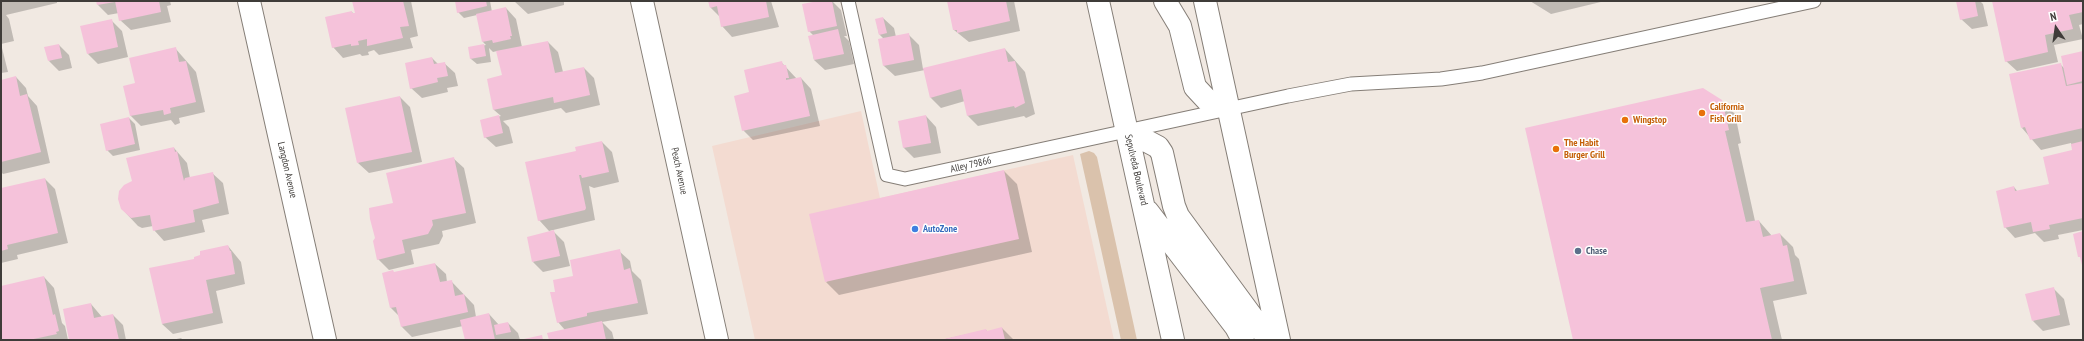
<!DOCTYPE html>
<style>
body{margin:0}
#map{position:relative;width:2084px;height:341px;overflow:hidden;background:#f1e9e2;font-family:"PT Sans Narrow",sans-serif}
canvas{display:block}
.frame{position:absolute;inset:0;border:2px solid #3f3c39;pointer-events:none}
.north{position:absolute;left:2036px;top:8px;width:40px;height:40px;-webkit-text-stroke:3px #fff;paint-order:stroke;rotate:347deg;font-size:11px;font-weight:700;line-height:16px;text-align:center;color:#3f3c39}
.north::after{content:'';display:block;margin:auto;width:14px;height:18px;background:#3f3c39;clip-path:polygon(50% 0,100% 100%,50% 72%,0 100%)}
</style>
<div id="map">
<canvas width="2084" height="341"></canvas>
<div class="frame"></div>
<div class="north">N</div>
</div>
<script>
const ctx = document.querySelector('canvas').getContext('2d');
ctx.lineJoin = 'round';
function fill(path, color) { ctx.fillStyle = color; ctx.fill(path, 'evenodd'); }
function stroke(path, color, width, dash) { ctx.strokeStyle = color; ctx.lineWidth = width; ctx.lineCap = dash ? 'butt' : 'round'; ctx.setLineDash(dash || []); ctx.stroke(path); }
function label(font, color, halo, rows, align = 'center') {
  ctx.font = font + ' "PT Sans Narrow",sans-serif'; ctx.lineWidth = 3; ctx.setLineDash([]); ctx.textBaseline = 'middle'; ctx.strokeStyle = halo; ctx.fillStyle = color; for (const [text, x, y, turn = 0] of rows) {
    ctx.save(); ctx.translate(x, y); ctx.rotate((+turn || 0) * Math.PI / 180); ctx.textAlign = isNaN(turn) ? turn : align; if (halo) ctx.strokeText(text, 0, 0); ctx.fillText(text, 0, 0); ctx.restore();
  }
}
const commercial = new Path2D(`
 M861,111L880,198L1073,155L1114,340H755L712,146Z`);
const green = new Path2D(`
 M1089,151L1094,153L1097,157L1137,340H1121L1080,154Z`);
const shadow = new Path2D(`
 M1,1H57V3L6,15L9,19L14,41L1,44L8,72L1,73Z
 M97,1H170L171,5L167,6L171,22L131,30L120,20L119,13L108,15L98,5Z
 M353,1H411L418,36L410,38L413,48L379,55L374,50L368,52L369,55L362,56L360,54L343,58L333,47L351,12L356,14Z
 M456,1H490L492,12L506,8L516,19L522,47L548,42L558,52L563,72L584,68L594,78L600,105L566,113L561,108L503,121L509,127L513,143L496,147L485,137L482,120L501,116L494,110L488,80L503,76L497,51L493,52L489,48L491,62L477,64L471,59L469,48L486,45L483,42L477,15L464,18L458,12Z
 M514,1H564V5L528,14Z
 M709,1H771L779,27L732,37L722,26L720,17L710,7Z
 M823,1H832L841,10L847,36H844L849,41L854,64L825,70L814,60L810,37L814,36L809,31Z
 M948,1H1014L1020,31L969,42L954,30Z
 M1530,1H1605L1551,14Z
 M1957,1H1980L1983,4L1988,26L1972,29L1961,19Z
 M1995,1H2083V24L2079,25L2083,39L2054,45L2058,62L2017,71L2006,61Z
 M883,18L894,28L896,37L908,34L919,45L923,69L1005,49L1025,72L1035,114L1026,118L1024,116L978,126L968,116L965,101L941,108L931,98L925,70L895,76L884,66L879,40L884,39L879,34L876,20Z
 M111,20L122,31L128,57L98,64L88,54Z
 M59,45L69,55L72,68L59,71L49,61Z
 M175,48L196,72L205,112L179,118L180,123L175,125L171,120L141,126L130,115L136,84Z
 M2083,52V230L2058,235L2059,239L2044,242L2035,233L2015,238L2005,227L2014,187L2018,192L2050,185L2073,151L2071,143L2041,150L2022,128L2060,64L2064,68Z
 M432,58L438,64L444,63L455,73L458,86L447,88L448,92L422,98L411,88Z
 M782,63L797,79L801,78L811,89L820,126L753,140L743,130L750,93Z
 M16,77L26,88L28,96L37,106L50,163L3,174L1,172V81Z
 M400,97L410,107L422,162L369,173L358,163Z
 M1722,101L1735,114L1741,143L1738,144L1755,221H1759L1772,236L1780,234L1793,247L1795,255L1799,259L1807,294L1773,301L1782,340H1574Z
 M926,116L936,127L941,153L914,158L904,148L899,122Z
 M129,118L135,124L140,150L113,156L107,150Z
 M602,142L612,152L619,182L594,188L589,186L595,220L549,231L539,220L577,152Z
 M174,148L187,163L190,178L212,173L223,183L229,214L202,220L205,232L164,241L154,230L153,226L142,228L138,226L122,209L133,182Z
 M453,158L464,168L476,223L442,231L443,236L439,244L411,250L414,264L389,270L378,259L394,204Z
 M1004,171L1017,184L1032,252L839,295L826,282Z
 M45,179L55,189L68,243L17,255L18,259L1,263V189Z
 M554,232L564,242L570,266L543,272L533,262Z
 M228,246L241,262L245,284L216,291L223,323L173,334L162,324L195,259Z
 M619,251L630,261L632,271L641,280L648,314L602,322L612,332L614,340H550L565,330L558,322L556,292L575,277Z
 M435,264L446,274L447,282L451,281L474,305L476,317L489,314L499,325L508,323L518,333L520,340H466L463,326L412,337L402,327L400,317L391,308L395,273Z
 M44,277L54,288L62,323L65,326L68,340H3L1,330V287Z
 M2053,288L2064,299L2070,325L2043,331L2033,321Z
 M91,304L102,317L113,315L123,325L126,340H71Z
 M1002,328L1014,340H941L986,330L988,332Z
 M181,338L183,340H172Z`);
const building = new Path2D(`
 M96,1H115V2L97,5Z
 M115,1H159L161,12L119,21Z
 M352,1H403L409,26L400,27L403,38L367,46V39L358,41L359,45L351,46V44L332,48L325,17L352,11V13H355Z
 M455,1H486L487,6L457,13Z
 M708,1H766L769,17L721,27L717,6L710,8Z
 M818,1H832L837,26L808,32L802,4Z
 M947,1H1006L1010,21L957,33V30H953Z
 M1956,1H1975L1978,16L1960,20Z
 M1992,1H2083V12L2069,15L2073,29L2045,35L2048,52L2005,62Z
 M506,7L512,36H510L511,39L493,43L492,40L482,42L476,14Z
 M883,17L887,33L879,35L875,19Z
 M112,19L118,47L87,54L80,26Z
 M838,29L844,54L814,60L808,36Z
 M909,33L914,60L883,66L878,39Z
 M548,41L555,73L584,67L590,95L554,103L553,97L493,110L487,79L502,75L496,51Z
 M59,44L62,58L48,61L44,47Z
 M484,44L486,56L470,59L468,47Z
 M176,47L179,62L186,61L196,102L170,108L171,113L164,115L163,110L130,116L123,86L135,83L129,58Z
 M1005,48L1008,62L1015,61L1025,103L1015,108L1014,106L967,116L961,89L930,98L923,68Z
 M2083,51V81L2067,85L2061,56Z
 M432,57L434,64L445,62L448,76L437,78L438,82L410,89L405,63Z
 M782,61L783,65H786L789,78H786V80L801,77L810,116L742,131L734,96L749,92L744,70Z
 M2061,63L2066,86L2083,83V128L2030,140L2025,127L2021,128L2009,74Z
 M16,76L20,96L27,94L41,152L1,162V80Z
 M1703,88L1722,100L1729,130L1725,131L1746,222L1759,220L1763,237L1780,233L1783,246L1787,245L1794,281L1760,288L1772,340H1573L1525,128Z
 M400,96L412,152L357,163L345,108Z
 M499,115L503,133L484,138L480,120Z
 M926,115L931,143L903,148L898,121Z
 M129,117L135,144L106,151L100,124Z
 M602,141L609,172L582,178L581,175H579L586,208L585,210L538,221L525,162L576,151L575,147Z
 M2083,141V218L2049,225L2050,229L2033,232L2031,222L2004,228L1996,191L2014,186L2015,191L2049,184L2043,157L2072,150L2071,144Z
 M174,147L175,152L177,151L184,181L185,178L213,172L219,203L193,210L195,222L153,231L150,215L131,218L121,209L118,199L119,191L124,185L132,181L126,158Z
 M454,157L466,213L432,220L433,225L428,234L402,240L405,253L377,260L373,241L375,238L370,219L369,208L393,203L386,173Z
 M1004,170L1019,239L825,282L809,214Z
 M45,178L58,233L7,245L8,249L1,251V188Z
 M554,230L560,256L532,262L527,237Z
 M2083,231V265H2082L2080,257H2078L2073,234Z
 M228,245L230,251H231L235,274L206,280L213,313L162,324L149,268L194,259V257L200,255V251Z
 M620,249L624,270L630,268L638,303L587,313V316L557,323L550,292H555L553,280L573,276L570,260Z
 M435,263L440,282L452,280L455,296L464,294L468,312L401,327L396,307L390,308L382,273L393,270L394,272Z
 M44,276L53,315L55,314L59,331L56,332L57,334L29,340H2L1,286Z
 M2054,287L2060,315L2032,321L2025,294Z
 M91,303L94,318L113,314L119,340H69L63,309Z
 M489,313L495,340H465L460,320Z
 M602,321L606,340H549L547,333Z
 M508,322L511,332L496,335L494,325Z
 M1002,327L1005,340H940L986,329L987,331Z
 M542,335L543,340H524V339Z`);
const service = new Path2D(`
 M848,1L887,175L905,179L1288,96L1351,84L1441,79L1482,73L1814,1`);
const minor = new Path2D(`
 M642,1L717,340`);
const tertiary = new Path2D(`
 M249,1L325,340`);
const primary = new Path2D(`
 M1098,1L1173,340
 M1165,1L1180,26L1195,87L1208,101L1228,108
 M1205,1L1279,340
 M1126,130L1158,147L1162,153L1174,206L1178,216L1269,340
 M1148,212L1236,327L1243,340`);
const markers = [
 [1702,113,4,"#e8710a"],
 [1625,120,4,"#e8710a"],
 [1556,149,4,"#e8710a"],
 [915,229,4,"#3f7fe0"],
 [1578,251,4,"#5c6f8a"]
];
const foodNames = [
 ["California",1710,107],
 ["Fish Grill",1710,119],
 ["Wingstop",1633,120],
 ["The Habit",1564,143],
 ["Burger Grill",1564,155]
];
const streetNames = [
 ["Alley 79866",971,165,-13],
 ["Langdon Avenue",287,170,77],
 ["Sepulveda Boulevard",1136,170,77],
 ["Peach Avenue",679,171,78]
];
const shopNames = [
 ["AutoZone",923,229]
];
const serviceNames = [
 ["Chase",1586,251]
];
fill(commercial, '#f3dbd1');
fill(green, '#dac2ac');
fill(shadow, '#0003');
fill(building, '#f5c2da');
stroke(service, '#857e77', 15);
stroke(minor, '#857e77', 24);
stroke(tertiary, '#857e77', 24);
stroke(primary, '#857e77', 24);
stroke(service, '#fff', 13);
stroke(minor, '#fff', 22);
stroke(tertiary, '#fff', 22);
stroke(primary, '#fff', 22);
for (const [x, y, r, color] of markers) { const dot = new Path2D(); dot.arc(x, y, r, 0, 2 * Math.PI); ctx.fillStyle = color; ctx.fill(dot); stroke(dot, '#fff', 1.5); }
label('bold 10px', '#c56008', '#fff', foodNames, 'left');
label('10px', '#3f3c39', '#fff', streetNames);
label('bold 10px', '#366cbe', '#fff', shopNames, 'left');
label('bold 10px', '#4e5e75', '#fff', serviceNames, 'left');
</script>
